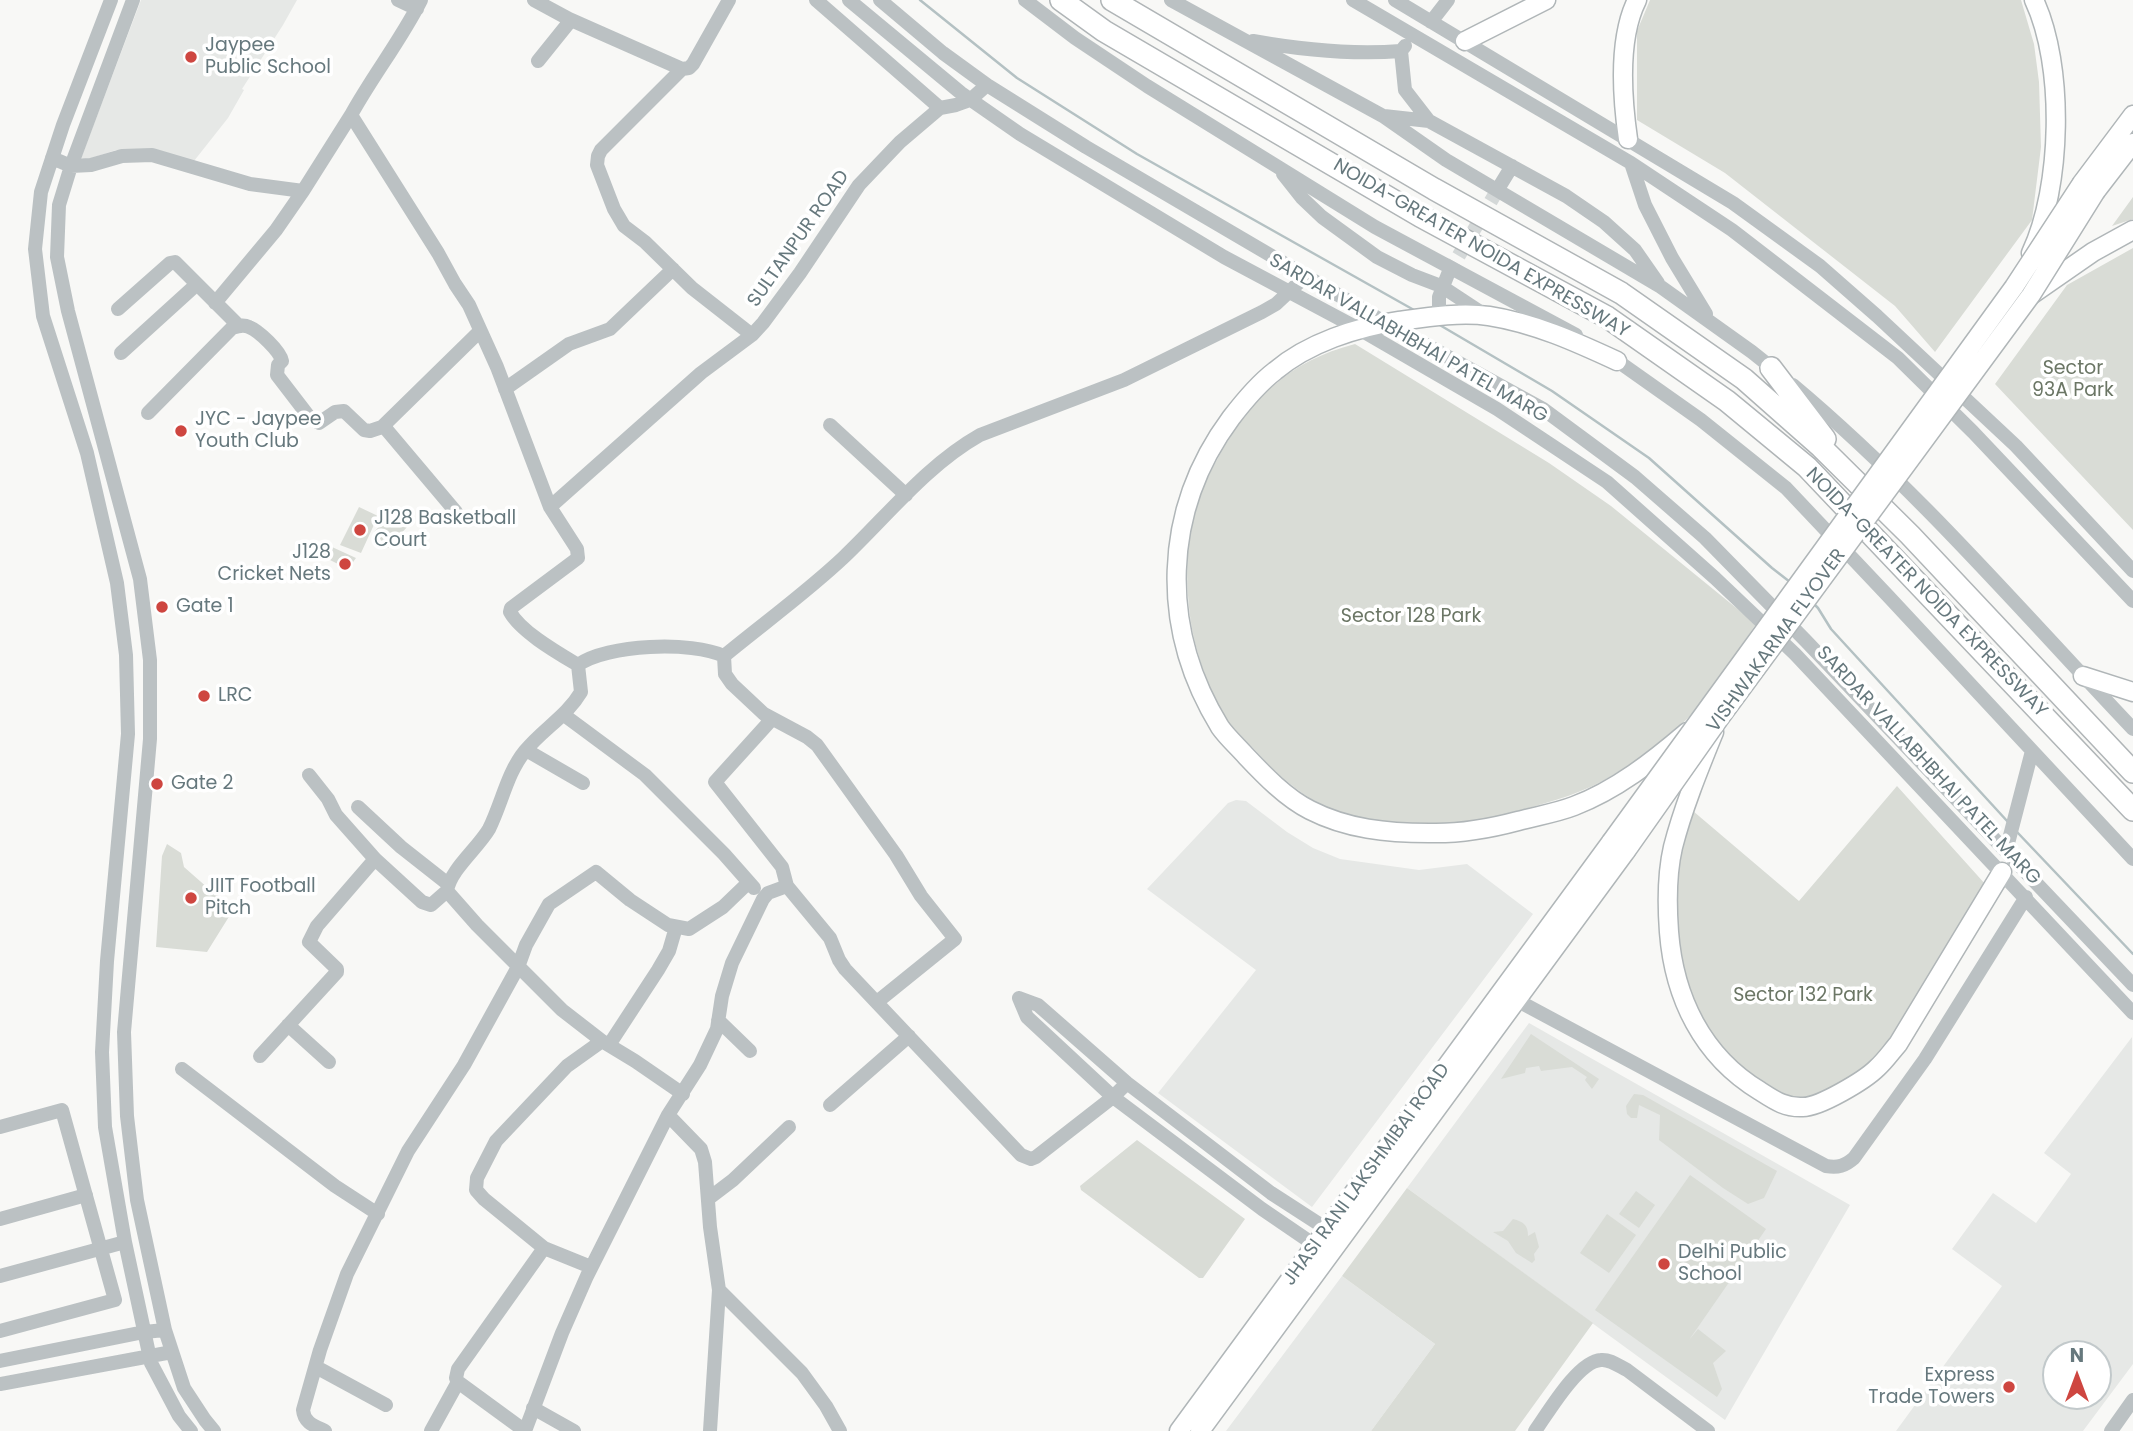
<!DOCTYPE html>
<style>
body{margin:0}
#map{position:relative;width:2133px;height:1431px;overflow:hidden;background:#f8f8f6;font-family:Poppins,sans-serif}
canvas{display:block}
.north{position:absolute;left:2042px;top:1340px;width:70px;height:70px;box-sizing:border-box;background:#fff;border:2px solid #c2c9cb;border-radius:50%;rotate:0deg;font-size:19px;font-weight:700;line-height:28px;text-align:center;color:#66787d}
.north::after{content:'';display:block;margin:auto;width:24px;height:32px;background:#ce4640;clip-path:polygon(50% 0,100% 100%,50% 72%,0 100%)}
</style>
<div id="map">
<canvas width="2133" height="1431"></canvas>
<div class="north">N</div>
</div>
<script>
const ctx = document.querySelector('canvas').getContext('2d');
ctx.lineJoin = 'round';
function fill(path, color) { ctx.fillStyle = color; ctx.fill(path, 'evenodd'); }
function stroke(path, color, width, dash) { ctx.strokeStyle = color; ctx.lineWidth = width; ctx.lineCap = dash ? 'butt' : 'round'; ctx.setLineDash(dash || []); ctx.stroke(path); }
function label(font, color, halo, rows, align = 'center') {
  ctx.font = font + ' Poppins,sans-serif'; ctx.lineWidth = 7; ctx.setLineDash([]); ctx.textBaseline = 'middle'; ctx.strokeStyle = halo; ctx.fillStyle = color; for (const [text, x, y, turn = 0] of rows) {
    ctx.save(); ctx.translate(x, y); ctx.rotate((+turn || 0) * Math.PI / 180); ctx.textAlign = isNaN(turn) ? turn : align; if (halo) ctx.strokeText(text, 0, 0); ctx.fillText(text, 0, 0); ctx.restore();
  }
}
const built = new Path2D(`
 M141,0H297L283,25L242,89L244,90L228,118L194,161L159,151L116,150L86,160L81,158Z
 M1236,800L1246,801L1287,832L1313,848L1340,859L1419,870L1467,864L1533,914L1312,1207L1158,1093L1256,970L1147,889L1228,803Z
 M1529,1023L1850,1205L1725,1420L1407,1188Z
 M2132,1037L2133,1364L2083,1431H1896L2002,1286L1952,1249L1993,1193L2036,1223L2071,1174L2044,1153ZM2056,1354H2098V1396H2056Z
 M1342,1276L1435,1344L1371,1431H1226Z`);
const green = new Path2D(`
 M1650,0H2021L2034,44L2039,82L2041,147L2032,220L1935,352L1895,306L1725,173L1637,120V31Z
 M2133,197V219L2112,226Z
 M2133,248V530L1995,384L2067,285Z
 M1355,344L1549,463L1611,506L1756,624C1735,655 1714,690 1688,718C1667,740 1640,759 1613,775C1584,793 1553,801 1521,810C1507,813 1492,818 1478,821C1428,828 1355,826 1311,799C1289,785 1270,767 1253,748C1245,740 1236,732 1230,724C1210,696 1194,649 1190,616C1183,554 1188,511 1219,456C1252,398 1289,361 1355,344Z
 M359,507L378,516L361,553L340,545Z
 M392,513L407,527L388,548L374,532Z
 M332,547L356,558L348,569L322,556Z
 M1897,786L1986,885L1891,1040L1871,1064L1821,1094L1805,1100L1786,1099L1754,1079L1726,1055L1697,1014L1682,974L1677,930L1676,889L1680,850L1693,811L1799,901Z
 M167,844L181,853L184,867L209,889L235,907L207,952L156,947L162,856Z
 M1531,1034L1599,1079L1592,1089L1585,1080L1587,1077L1572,1067L1541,1071L1539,1066L1526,1068L1525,1073L1501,1079Z
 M1634,1094L1643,1095L1777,1171L1764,1198L1748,1204L1723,1188L1659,1140L1660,1115L1639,1105L1637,1118H1631L1627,1114L1626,1106Z
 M1137,1140L1245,1219L1203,1278H1199L1081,1190L1080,1186Z
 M1690,1175L1766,1229L1689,1340L1698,1329L1726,1351L1713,1363L1722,1389L1717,1397L1595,1310Z
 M1407,1188L1593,1323L1515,1431H1371L1435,1344L1342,1276Z
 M1636,1191L1655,1205L1639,1228L1619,1214Z
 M1607,1214L1636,1235L1609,1273L1580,1253Z
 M1513,1219C1523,1222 1528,1224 1528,1236L1535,1232L1539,1247L1534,1254L1535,1260L1532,1263L1516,1253L1508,1241L1493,1232L1503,1231Z`);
const stream = new Path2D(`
 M920,0L1017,78L1137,154L1414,310
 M1438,324L1552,391L1649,458L1772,568L1790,582
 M1813,603L1818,608L1831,629L2008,822
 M2017,832L2133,954`);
const minorTunnel = new Path2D(`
 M1448,274L1501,184`);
const minor = new Path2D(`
 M111,0L63,125L41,192L35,249L43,316L87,453L117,583L126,655L128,734L107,961L102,1052L105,1127L125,1242L151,1363L179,1416L191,1431
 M133,0L71,166L59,205L57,257L68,311L140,579L150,660V739L124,1032L127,1116L137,1200L165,1330L184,1388L205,1420L214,1431
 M398,0L417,9
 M421,0C401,40 373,75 351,115L438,253L455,284L469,305L497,367L550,507L577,549L578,558L511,608L510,612C521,632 558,653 578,665
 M534,0L569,19L682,69L689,68L693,64L729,0
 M816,0L940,108
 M849,0L961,93L1020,134L1224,257L1359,329L1497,409L1607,482L1715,578L1795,654L2133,1013
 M880,0L943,53L987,85L1086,147L1386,323L1543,409L1635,477L1705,538L1806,641L2133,985
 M1025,0L1075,38L1147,86L1375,227L1576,335
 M1171,0L1383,116L1446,160L1661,287L1752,352L1777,372
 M1353,0L1631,163L1732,230L1898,358L1973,432L2133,601
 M1395,0L1733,203L1820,266L1877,316L2016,446L2133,571
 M1431,22L1448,0
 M1253,41C1303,50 1350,55 1401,51
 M1405,46L1401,51L1405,90L1429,121
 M538,61L571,20
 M682,69L601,150L598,156L597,165L614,209L624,226L645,242L692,288L752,335
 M1384,116L1429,121L1566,196L1604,222L1635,250L1658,283
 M52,158L71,166L91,165L122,156L152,155L250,184L303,191L351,115
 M1631,163L1645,205L1672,258L1706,314
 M1283,174L1302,198L1322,217L1377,257L1412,275L1441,286L1485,315
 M1501,184L1512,166
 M215,303L276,230L303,191
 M118,309L170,263L175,262L239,326
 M1439,316V297L1448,274
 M121,353L197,284
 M1609,355L1701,420L1786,488L1889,597L2133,859
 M1793,385C1917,489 2022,612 2133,729
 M505,389L569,344L610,329L673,269
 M148,413L232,328C238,326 243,324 249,327C259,331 280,351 282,361L278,365L277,375L310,418L319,423L335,412L344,411L364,430L370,431L382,427L386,429L456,512
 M830,425L906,495
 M382,427L480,331
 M550,507L701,373L752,335L763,323L800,273L859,185L900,142L940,108L956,105L970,100L987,85
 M724,656C764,623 807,592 844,557C888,515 927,465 980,435L1124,380L1262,312L1276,304L1306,276
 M724,656L725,674L732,684L764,714L807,737L817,745L896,855L921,896L955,939L877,1002
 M564,715L645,775L724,854L754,888
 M772,719L715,782L782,867L787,886L830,938L839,960L845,969L1021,1155L1031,1159L1036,1157L1113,1097L1127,1083
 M526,750L583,783
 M309,775L328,799L336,815L375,859L422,902L431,905L447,891
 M358,807L401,847L448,884
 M2006,851L2032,751
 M1507,995L1826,1166C1838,1168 1845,1166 1854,1158L1925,1059L2026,897
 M1019,998L1027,1017L1113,1097L1262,1209L1322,1250
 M1019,998L1038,1005L1127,1083L1271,1193L1336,1235
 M718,1020L750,1051
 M288,1025L329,1062
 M609,1045L658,970L669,951L676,927
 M260,1056L337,972V969L309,942L317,926L375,859
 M182,1069L335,1186L378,1214
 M683,1094L635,1061L602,1041L562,1010L477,925L447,891C450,870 478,848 489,829C502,803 507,773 525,751C543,729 567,716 581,692L578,665C607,644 692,641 724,656
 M830,1105L909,1036
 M668,1115L701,1149L705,1162L710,1227L719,1290L802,1373L826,1406L840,1431
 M0,1127L62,1110L115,1300L0,1331
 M708,1199L733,1180L789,1127
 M0,1219L86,1195
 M544,1248L484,1199L476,1190L477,1178L496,1141L567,1066L602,1041
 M0,1276L125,1242
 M0,1361L144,1332L165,1330
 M316,1367L386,1405
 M0,1384L172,1352
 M533,1408L574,1431
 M325,1431C315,1426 304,1423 303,1410L320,1350L347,1274L408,1151L464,1065L518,967L526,945L549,904L596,872L630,900L668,925L689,929L723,907L749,882
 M431,1431L458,1382
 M525,1431L562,1333L587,1276L668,1115L700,1065L717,1029L722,996L732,963L763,899L768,893L787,886
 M525,1431L458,1382L456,1378L458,1369L544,1248L591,1267
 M710,1431L719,1290
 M1535,1431C1548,1413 1578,1361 1601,1360C1610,1359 1619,1366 1627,1370L1708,1431
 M2111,1431L2133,1400`);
const major = new Path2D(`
 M1465,41L1546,0
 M1628,139C1622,97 1618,38 1637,0
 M2082,183L2133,115
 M2096,191L2133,143
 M2031,253C2062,187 2065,66 2034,0
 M2031,295L2093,252L2133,230
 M1617,361C1576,342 1534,323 1489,316C1460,312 1428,317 1399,321C1357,327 1308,343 1275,371C1258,384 1244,401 1231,418C1162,511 1159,628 1220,727C1227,737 1237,746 1246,756C1264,775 1286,798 1310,810C1347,829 1387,833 1429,833C1460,834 1488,829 1518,821C1536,816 1556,813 1574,806C1616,790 1653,761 1687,732
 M2083,676L2133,692
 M1714,732C1699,769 1683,808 1673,847C1667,873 1667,905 1669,932C1674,997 1702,1056 1760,1091C1774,1100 1785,1108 1803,1107C1820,1107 1865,1080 1877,1068C1885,1061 1891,1052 1898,1044L2002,872
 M1179,1431L1611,842
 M1200,1431L1626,851`);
const highway = new Path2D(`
 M1061,0L1104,31L1420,216L1607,317L1727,401L1807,467L2133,810
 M1112,0L1434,189L1621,293L1744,379L1821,447L1910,535L2133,772
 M1771,368L1825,439`);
const majorBridge = new Path2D(`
 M1611,842L2014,287L2082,183
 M1626,851L1719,719L2031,295L2096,191`);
const markers = [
 [191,57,7,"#ce4640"],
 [181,431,7,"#ce4640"],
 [360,530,7,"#ce4640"],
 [345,564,7,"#ce4640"],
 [162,607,7,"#ce4640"],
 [204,696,7,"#ce4640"],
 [157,784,7,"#ce4640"],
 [191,898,7,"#ce4640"],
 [1664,1264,7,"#ce4640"],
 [2009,1387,7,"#ce4640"]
];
const poiNames = [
 ["Jaypee",205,46],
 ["Public School",205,68],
 ["JYC - Jaypee",195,420],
 ["Youth Club",195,442],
 ["J128 Basketball",374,519],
 ["Court",374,541],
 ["J128",331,553,"right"],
 ["Cricket Nets",331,575,"right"],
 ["Gate 1",176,607],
 ["LRC",218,696],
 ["Gate 2",171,784],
 ["JIIT Football",205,887],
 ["Pitch",205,909],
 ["Delhi Public",1678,1253],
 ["School",1678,1275],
 ["Express",1995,1376,"right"],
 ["Trade Towers",1995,1398,"right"]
];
const streetNames = [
 ["SULTANPUR ROAD",799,239,-55],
 ["NOIDA-GREATER NOIDA EXPRESSWAY",1481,249,30],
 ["SARDAR VALLABHBHAI PATEL MARG",1408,339,30],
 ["NOIDA-GREATER NOIDA EXPRESSWAY",1926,593,46],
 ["VISHWAKARMA FLYOVER",1777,641,-54],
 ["SARDAR VALLABHBHAI PATEL MARG",1928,766,47],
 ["JHASI RANI LAKSHMIBAI ROAD",1367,1175,-54]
];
const parkNames = [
 ["Sector",2073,369],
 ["93A Park",2073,391],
 ["Sector 128 Park",1411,617],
 ["Sector 132 Park",1803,996]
];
fill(built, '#e6e8e6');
fill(green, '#d9dcd6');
stroke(stream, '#b4c1c3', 2.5);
stroke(minorTunnel, '#d4d8d8', 14, [14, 7]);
stroke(major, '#b0b6b8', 21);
stroke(highway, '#b0b5b7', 24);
stroke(minor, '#bbc1c3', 14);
stroke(major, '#fff', 18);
stroke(highway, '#fff', 21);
stroke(majorBridge, '#b0b6b8', 21, []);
stroke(majorBridge, '#fff', 18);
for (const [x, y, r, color] of markers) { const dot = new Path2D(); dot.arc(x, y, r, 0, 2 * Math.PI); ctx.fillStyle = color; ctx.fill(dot); stroke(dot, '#fff', 2.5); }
label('19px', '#66787d', '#fff', poiNames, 'left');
label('19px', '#66787d', '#fff', streetNames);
label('19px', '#6b7665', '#fff', parkNames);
</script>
